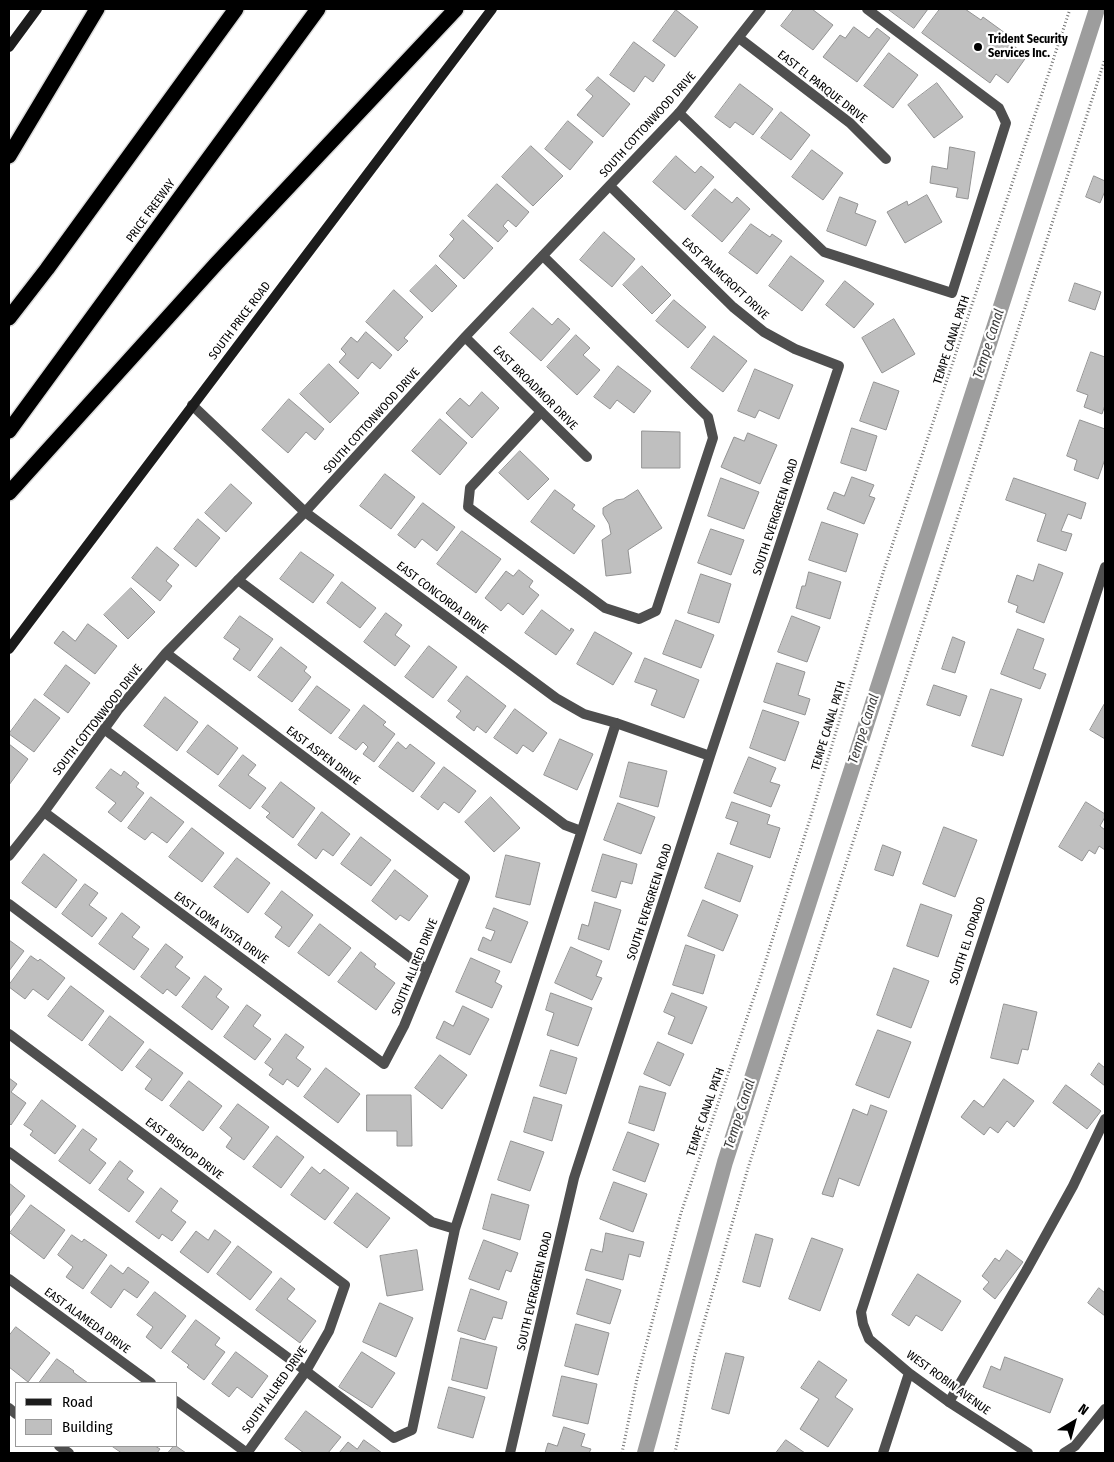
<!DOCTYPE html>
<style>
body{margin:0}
#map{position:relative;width:1114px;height:1462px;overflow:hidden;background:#fff;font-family:"Fira Sans Condensed",sans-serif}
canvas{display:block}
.frame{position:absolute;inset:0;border:10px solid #000;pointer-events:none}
.legend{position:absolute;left:15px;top:1382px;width:162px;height:65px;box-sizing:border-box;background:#fff;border:1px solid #999;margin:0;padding:6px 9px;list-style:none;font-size:15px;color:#000}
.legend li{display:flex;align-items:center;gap:10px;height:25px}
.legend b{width:25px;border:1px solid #999}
.north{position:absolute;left:1049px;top:1397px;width:50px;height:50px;-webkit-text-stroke:4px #fff;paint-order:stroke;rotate:37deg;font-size:14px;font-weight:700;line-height:20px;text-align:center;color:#000}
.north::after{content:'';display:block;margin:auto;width:18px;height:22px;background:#000;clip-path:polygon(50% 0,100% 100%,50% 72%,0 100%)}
</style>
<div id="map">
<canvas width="1114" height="1462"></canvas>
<div class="frame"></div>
<ul class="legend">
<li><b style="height:6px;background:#1c1c1c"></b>Road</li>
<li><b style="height:14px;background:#bfbfbf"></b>Building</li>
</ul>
<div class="north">N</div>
</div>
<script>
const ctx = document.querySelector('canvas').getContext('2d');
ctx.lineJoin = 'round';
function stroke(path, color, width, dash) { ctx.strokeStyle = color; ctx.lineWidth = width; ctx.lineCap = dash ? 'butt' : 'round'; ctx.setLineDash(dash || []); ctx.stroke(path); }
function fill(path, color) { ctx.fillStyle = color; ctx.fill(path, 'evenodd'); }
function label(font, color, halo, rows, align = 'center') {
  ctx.font = font + ' "Fira Sans Condensed",sans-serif'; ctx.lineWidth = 4.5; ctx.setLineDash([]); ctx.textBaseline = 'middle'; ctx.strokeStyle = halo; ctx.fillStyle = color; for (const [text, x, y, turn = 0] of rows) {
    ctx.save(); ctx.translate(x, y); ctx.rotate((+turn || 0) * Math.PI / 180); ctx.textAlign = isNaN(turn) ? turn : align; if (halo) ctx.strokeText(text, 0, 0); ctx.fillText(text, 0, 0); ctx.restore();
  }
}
const canal = new Path2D(`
 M645,1453L725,1162L1097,9`);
const building = new Path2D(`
 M794,9H812L833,25L813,50L781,26Z
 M888,9H928L914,28Z
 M940,9H965L981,20L983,17L1005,33L1002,37L1027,56L1008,83L996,74L990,83L922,33Z
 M676,10L698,27L675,57L653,41Z
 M854,27L869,38L877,28L890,38L857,82L823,57L840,35L845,38Z
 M634,42L665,65L653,82L645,76L634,92L610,75Z
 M889,53L918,75L893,108L864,86Z
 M598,77L630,104L603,137L577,115L593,96L586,90Z
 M937,83L963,117L934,138L908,105Z
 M740,84L773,109L753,135L735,122L730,128L715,117Z
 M781,112L810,135L791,160L761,138Z
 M568,121L593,142L570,170L545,149Z
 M531,146L563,176L533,206L502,177Z
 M950,147L975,152L968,199L956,197L958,188L930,183L932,166L947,169Z
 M812,150L843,173L823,200L792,177Z
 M676,156L695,173L701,166L714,177L685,210L653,182Z
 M1094,176L1105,181V191L1100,203L1086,197Z
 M497,184L529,212L516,227L508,220L503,226L508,231L498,242L468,216Z
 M715,189L732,203L737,197L750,209L722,242L692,216Z
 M927,195L942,222L905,243L887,212L907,201L908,205Z
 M840,197L858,204L855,213L876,221L866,246L827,231Z
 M463,220L493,248L464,279L439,256L454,239L450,235Z
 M751,224L770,237L772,234L782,241L757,274L729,253Z
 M604,232L635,259L612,287L580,260Z
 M791,256L824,281L802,311L769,286Z
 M436,265L457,286L432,312L410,291Z
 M642,266L671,295L652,314L623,285Z
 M845,281L874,304L854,328L826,305Z
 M1075,283L1101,292L1095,310L1069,301Z
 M394,290L423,317L404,338L408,341L398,351L366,322Z
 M674,300L706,327L688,348L656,321Z
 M533,308L552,325L558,318L570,329L541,361L510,333Z
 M894,319L915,354L882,373L862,338Z
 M366,332L392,355L380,369L372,362L358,379L339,362L346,354L341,349L351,337L357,342Z
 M576,335L590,348L583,355L600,370L577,395L547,367Z
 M714,336L747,361L723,392L691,368Z
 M1091,352L1105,357V405L1102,414L1084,407L1088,395L1077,391Z
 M329,364L359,393L330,423L300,394Z
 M618,366L651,391L634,413L617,400L610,409L594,397Z
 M755,369L793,385L779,419L759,410L755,418L738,411Z
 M874,382L899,391L886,430L860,421Z
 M482,392L499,408L472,438L446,413L460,398L469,406Z
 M289,399L324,429L315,440L306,432L288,453L262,430Z
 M440,419L467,443L440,475L412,451Z
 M1080,420L1105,429V459L1098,479L1074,470L1077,460L1067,456Z
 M852,428L877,436L866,471L841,463Z
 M642,431L680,432V468H642Z
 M748,433L777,445L760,484L721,467L734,437L744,441Z
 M520,451L549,479L528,500L499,473Z
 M385,474L415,497L391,529L360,506Z
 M852,477L874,485L869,496L875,498L864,524L827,509L834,492L844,496Z
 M721,478L759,492L744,529L708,516Z
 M1014,478L1086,503L1081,519L1068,514L1061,531L1072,534L1066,551L1037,541L1046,514L1006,500Z
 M231,484L252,503L226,532L205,513Z
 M555,490L575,505L572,509L595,526L574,554L531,522Z
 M638,490L662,528L628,550L631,573L606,576L602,540L611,534L609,524L603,514V508L616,500L623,499Z
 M423,503L455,527L437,551L422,539L415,548L398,535Z
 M198,519L220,538L196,567L174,549Z
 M822,522L858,534L846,572L809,560Z
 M711,529L744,540L731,575L698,563Z
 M462,531L501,559L476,593L437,564Z
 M157,547L179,565L166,581L172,586L160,601L132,578Z
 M301,552L334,575L313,603L280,579Z
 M1039,564L1063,573L1044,623L1016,612L1018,606L1008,602L1017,575L1033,581Z
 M519,570L533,581L529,587L539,595L523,615L508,603L501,611L485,598L506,571L513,576Z
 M809,572L841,582L830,619L796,608L802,586H805Z
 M701,574L731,584L719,623L688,613Z
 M342,582L376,608L360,628L327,603Z
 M131,588L155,612L128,639L104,615Z
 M542,610L570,631L571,628L574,630L556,655L525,633Z
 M386,613L402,625L395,635L410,646L395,666L364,642Z
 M240,616L273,639L250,671L233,659L240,649L224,638Z
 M792,616L820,627L807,662L778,652Z
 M676,620L714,635L701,668L663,654Z
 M88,624L117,646L95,674L54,643L63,631L75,641Z
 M1018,629L1044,639L1033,669L1046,674L1040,689L1001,674Z
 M595,632L632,653L613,685L577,664Z
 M953,637L965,642L955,673L942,669Z
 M429,646L457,667L433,698L405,677Z
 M281,647L307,667L304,671L311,677L292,702L258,677Z
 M645,658L699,680L684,718L651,705L657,690L635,682Z
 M777,663L805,672L798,695L810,699L805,715L764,702Z
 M66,665L90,683L68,713L44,695Z
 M467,676L506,706L486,733L477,726L474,731L456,717L461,711L448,701Z
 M934,685L967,696L960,716L927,705Z
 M317,686L350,710L331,734L299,710Z
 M991,689L1022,699L1003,756L972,746Z
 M165,697L198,722L177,751L144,726Z
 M35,699L60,718L34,752L9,734Z
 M1105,703V739L1090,730Z
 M364,705L386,722L383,725L395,734L374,762L363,754L368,747L363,742L356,750L339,738Z
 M515,709L547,733L533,752L523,745L517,754L494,738Z
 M763,710L799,722L785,761L750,748Z
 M208,725L238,748L218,775L187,752Z
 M560,739L593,754L577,790L544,775Z
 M398,742L406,749L410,744L435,763L413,792L379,767Z
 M9,744L28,759L9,785Z
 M243,755L256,765L248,775L266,788L250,809L219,786Z
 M749,757L776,768L770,782L780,785L771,807L734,793Z
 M629,762L667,771L658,807L620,797Z
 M444,767L476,791L459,813L444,802L438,810L421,797Z
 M111,769L121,776L124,771L139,783L136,787L144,793L121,822L108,812L116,803L96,788Z
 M281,782L315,808L293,838L266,817L270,813L262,807Z
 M151,797L184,822L167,843L152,832L145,840L128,828Z
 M491,797L520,828L494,852L465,822Z
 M732,802L770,815L767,824L780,828L770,858L730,844L738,822L726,818Z
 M1086,802L1105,814V817L1100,826L1105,830V850L1099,846L1095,854L1089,850L1082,861L1059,847Z
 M618,803L655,817L641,854L604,840Z
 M322,812L350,834L333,856L323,849L316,859L298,845Z
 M944,827L977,840L955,897L923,884Z
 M192,828L224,853L202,882L169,857Z
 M361,837L391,860L371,886L341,864Z
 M883,845L901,852L893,876L875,870Z
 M718,853L753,866L740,902L705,888Z
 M44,854L77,880L56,908L22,883Z
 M603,854L637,864L632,884L621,881L616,898L592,891Z
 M506,855L540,863L530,905L496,897Z
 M237,858L270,883L248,913L214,887Z
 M395,870L428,896L409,921L400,915L396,920L372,901Z
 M85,884L98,893L89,905L107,918L92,937L62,914Z
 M282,891L313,915L289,947L275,937L282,927L265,914Z
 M703,900L738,915L723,951L688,936Z
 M595,902L621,910L609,950L578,939L582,924L588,926Z
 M921,904L952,915L938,957L907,946Z
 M494,908L528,922L511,963L478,950L483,937L491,941L495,931L486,928Z
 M122,913L140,927L132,937L149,949L134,970L99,944Z
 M320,924L351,948L329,976L298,953Z
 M9,940L24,951L9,971Z
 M166,944L183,957L175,967L190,978L176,996L167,989L163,994L141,977Z
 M686,945L715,955L703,994L673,985Z
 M571,947L602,961L596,976L602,978L592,1000L555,983Z
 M361,952L376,964L374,967L395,983L376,1010L338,982Z
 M31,956L38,961L40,959L65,978L48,1000L33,989L25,999L9,987V985Z
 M471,958L500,971L495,982L502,986L492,1008L456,992Z
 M894,968L929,981L911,1028L877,1015Z
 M205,976L222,989L216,997L229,1007L212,1030L182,1007Z
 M71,986L104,1011L82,1041L48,1016Z
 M551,993L592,1008L578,1046L547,1035L554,1013L546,1010Z
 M672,993L707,1007L692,1044L668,1034L675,1017L664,1012Z
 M1004,1004L1037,1012L1028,1050L1022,1049L1018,1064L991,1058Z
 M247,1005L261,1015L253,1026L271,1039L255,1060L224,1037Z
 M463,1006L489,1019L470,1055L436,1038L444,1021L453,1026Z
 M110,1016L144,1042L122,1071L89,1045Z
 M878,1030L911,1042L889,1098L856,1085Z
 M286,1034L304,1047L296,1058L311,1069L298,1087L287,1079L283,1085L269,1075L273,1069L265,1063Z
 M658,1042L684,1054L670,1086L644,1074Z
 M150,1049L183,1073L162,1101L145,1089L152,1079L136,1067Z
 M551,1050L577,1058L566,1094L540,1086Z
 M440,1055L467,1075L442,1109L415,1088Z
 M1099,1063L1105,1068V1086L1091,1075Z
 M326,1068L360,1094L338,1123L304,1097Z
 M9,1078L17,1084L11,1092L26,1103L11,1125L9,1123Z
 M1004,1079L1034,1101L1014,1127L1007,1121L998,1133L990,1127L984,1135L961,1117L974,1100L983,1107Z
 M189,1081L222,1106L203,1131L170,1106Z
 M1066,1085L1101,1111L1087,1129L1053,1103Z
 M640,1086L666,1093L654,1131L629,1123Z
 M367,1095H411L412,1146H397V1131H367Z
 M534,1097L562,1105L552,1141L524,1132Z
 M42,1100L76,1126L55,1154L30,1135L33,1131L24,1125Z
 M238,1104L269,1127L244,1160L226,1147L232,1138L220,1128Z
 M871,1105L887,1111L859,1186L839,1178L833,1197L822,1194L853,1109L867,1115Z
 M83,1129L97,1139L89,1150L106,1163L90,1184L59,1161Z
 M628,1132L659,1144L645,1182L613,1170Z
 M277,1136L304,1157L281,1188L253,1167Z
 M511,1141L544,1152L530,1191L498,1180Z
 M120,1161L133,1171L127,1179L144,1192L129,1212L99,1190Z
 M312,1167L320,1174L324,1169L349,1188L325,1220L291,1195Z
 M614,1182L647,1194L633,1232L600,1219Z
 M9,1183L25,1196L9,1217Z
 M161,1188L178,1201L171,1211L186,1222L172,1241L162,1234L159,1239L136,1222Z
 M357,1193L390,1218L367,1248L334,1223Z
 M492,1194L529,1205L520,1240L483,1229Z
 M31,1205L65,1230L44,1259L10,1233Z
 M215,1230L231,1242L208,1273L180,1252L196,1231L208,1240Z
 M606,1233L644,1242L640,1257L629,1254L623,1280L585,1270L591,1249L602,1252Z
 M756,1234L773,1239L760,1287L743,1282Z
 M72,1235L82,1242L84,1239L107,1255L83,1289L66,1277L73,1267L58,1255Z
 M812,1238L843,1249L820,1311L789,1299Z
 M484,1240L518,1253L511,1272L506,1270L499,1290L469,1279Z
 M238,1246L272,1272L250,1300L217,1274Z
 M417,1250L423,1290L387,1296L380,1256Z
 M1007,1250L1023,1262L995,1299L983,1289L989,1282L982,1276L995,1258L999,1261Z
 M111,1265L123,1274L128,1267L149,1282L137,1298L124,1289L111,1308L91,1293Z
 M918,1274L961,1301L942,1331L916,1315L909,1326L892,1315Z
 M281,1278L295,1289L287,1299L316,1321L300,1343L256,1310Z
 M587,1279L621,1290L610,1324L577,1314Z
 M1099,1288L1105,1293V1316L1088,1303Z
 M471,1289L507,1302L502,1319L493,1317L485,1340L458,1331Z
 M155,1292L186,1316L161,1349L146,1337L153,1327L137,1315Z
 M380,1303L413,1318L396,1357L363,1342Z
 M196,1320L220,1338L215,1345L225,1352L204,1380L187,1367L189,1365L172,1352Z
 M576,1324L609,1333L598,1375L565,1366Z
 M16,1327L50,1353L28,1382L9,1367V1336Z
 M461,1338L497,1347L487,1389L452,1380Z
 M236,1352L268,1376L252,1398L237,1387L229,1397L212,1384Z
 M362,1352L395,1373L372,1408L339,1387Z
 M726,1353L744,1357L729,1414L712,1409Z
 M1005,1357L1063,1379L1050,1413L983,1387L991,1366L1000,1370Z
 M57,1359L74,1371L73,1372L88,1383H39Z
 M819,1361L847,1380L835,1397L853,1409L828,1447L800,1429L819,1399L801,1388Z
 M562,1376L597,1384L588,1424L553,1416Z
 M449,1387L485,1397L473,1438L438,1428Z
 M306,1411L341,1437L328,1453H304L285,1439Z
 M564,1427L585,1434L581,1446L591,1449L589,1453H545L548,1443L557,1446Z
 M364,1440L382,1453H339L348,1442L357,1449Z
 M786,1440L805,1453H776Z
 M112,1446H155L160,1449L157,1453H122Z
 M174,1446H176L186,1453H168Z`);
const path = new Path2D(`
 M622,1453L637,1379L681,1213L759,982L814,806L883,573L1070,9
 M675,1453L695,1354L748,1168L1105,59`);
const service = new Path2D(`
 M679,113L824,252L952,293L1006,123L999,108L867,9
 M541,412L470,488L468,507L605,608L639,619L656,611L713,438L708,417L543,256
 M238,580L565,825L581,831
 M104,729L427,970
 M9,904L432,1222L455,1229
 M9,1152L306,1371L394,1438L412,1430L455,1229L616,723
 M949,1402L1026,1271L1073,1186L1105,1119
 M9,1408L16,1414
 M59,1446L69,1453`);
const minor = new Path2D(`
 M739,38L850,123L886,159
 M465,337L587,457
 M192,405L305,512L556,698L584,714L616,723L710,756
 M44,812L384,1064L404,1026L465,878L166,653
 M9,856L44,812L118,710L166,653L305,512L465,337L679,113L761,9
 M9,1034L345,1285L329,1331L306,1371L247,1453
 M9,1279L151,1383
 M176,1401L247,1453
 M510,1453L574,1178L710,756L839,366L795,349L764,332L733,307L610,186
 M883,1453L909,1373
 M1028,1453L949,1402L909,1373L869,1339L863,1324L861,1312L1105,567
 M1064,1453L1075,1446L1105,1409`);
const secondary = new Path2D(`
 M9,47L37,9
 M9,649L492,9`);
const motorway = new Path2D(`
 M9,156L97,9
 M9,318L47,269L236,9
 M9,431L318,9
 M9,493L216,264L456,9`);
const markers = [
 [978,47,5,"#000"]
];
const poiNames = [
 ["Trident Security",988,40],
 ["Services Inc.",988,54]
];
const streetNames = [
 ["EAST EL PARQUE DRIVE",822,87,38],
 ["SOUTH COTTONWOOD DRIVE",648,125,-48],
 ["PRICE FREEWAY",151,211,-54],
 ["EAST PALMCROFT DRIVE",725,279,43],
 ["SOUTH PRICE ROAD",240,321,-53],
 ["TEMPE CANAL PATH",952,340,-72],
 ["EAST BROADMOR DRIVE",535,388,45],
 ["SOUTH COTTONWOOD DRIVE",372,421,-48],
 ["SOUTH EVERGREEN ROAD",776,517,-72],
 ["EAST CONCORDA DRIVE",442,598,37],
 ["SOUTH COTTONWOOD DRIVE",98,720,-52],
 ["TEMPE CANAL PATH",829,726,-73],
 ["EAST ASPEN DRIVE",323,756,37],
 ["SOUTH EVERGREEN ROAD",650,902,-72],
 ["EAST LOMA VISTA DRIVE",221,928,36],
 ["SOUTH EL DORADO",968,941,-72],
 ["SOUTH ALLRED DRIVE",415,967,-68],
 ["TEMPE CANAL PATH",706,1112,-71],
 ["EAST BISHOP DRIVE",184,1149,37],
 ["SOUTH EVERGREEN ROAD",535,1291,-77],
 ["EAST ALAMEDA DRIVE",87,1321,36],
 ["WEST ROBIN AVENUE",948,1383,36],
 ["SOUTH ALLRED DRIVE",275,1390,-55]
];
const waterNames = [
 ["Tempe Canal",989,344,-72],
 ["Tempe Canal",864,729,-72],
 ["Tempe Canal",740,1114,-72]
];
stroke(canal, '#9d9d9d', 16);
fill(building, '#bfbfbf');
stroke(building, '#939393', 1);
stroke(motorway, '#dbdbdb', 18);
stroke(path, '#717171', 3, [1, 2.5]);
stroke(service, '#4f4f4f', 10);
stroke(minor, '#4f4f4f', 10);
stroke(secondary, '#1c1c1c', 10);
stroke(motorway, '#000', 15);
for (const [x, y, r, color] of markers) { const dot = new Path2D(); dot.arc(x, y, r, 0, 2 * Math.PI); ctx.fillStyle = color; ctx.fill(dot); stroke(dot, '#fff', 2); }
label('bold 12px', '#000', '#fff', poiNames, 'left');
label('12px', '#000', '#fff', streetNames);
label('italic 14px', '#3e3e3e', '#fff', waterNames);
</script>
